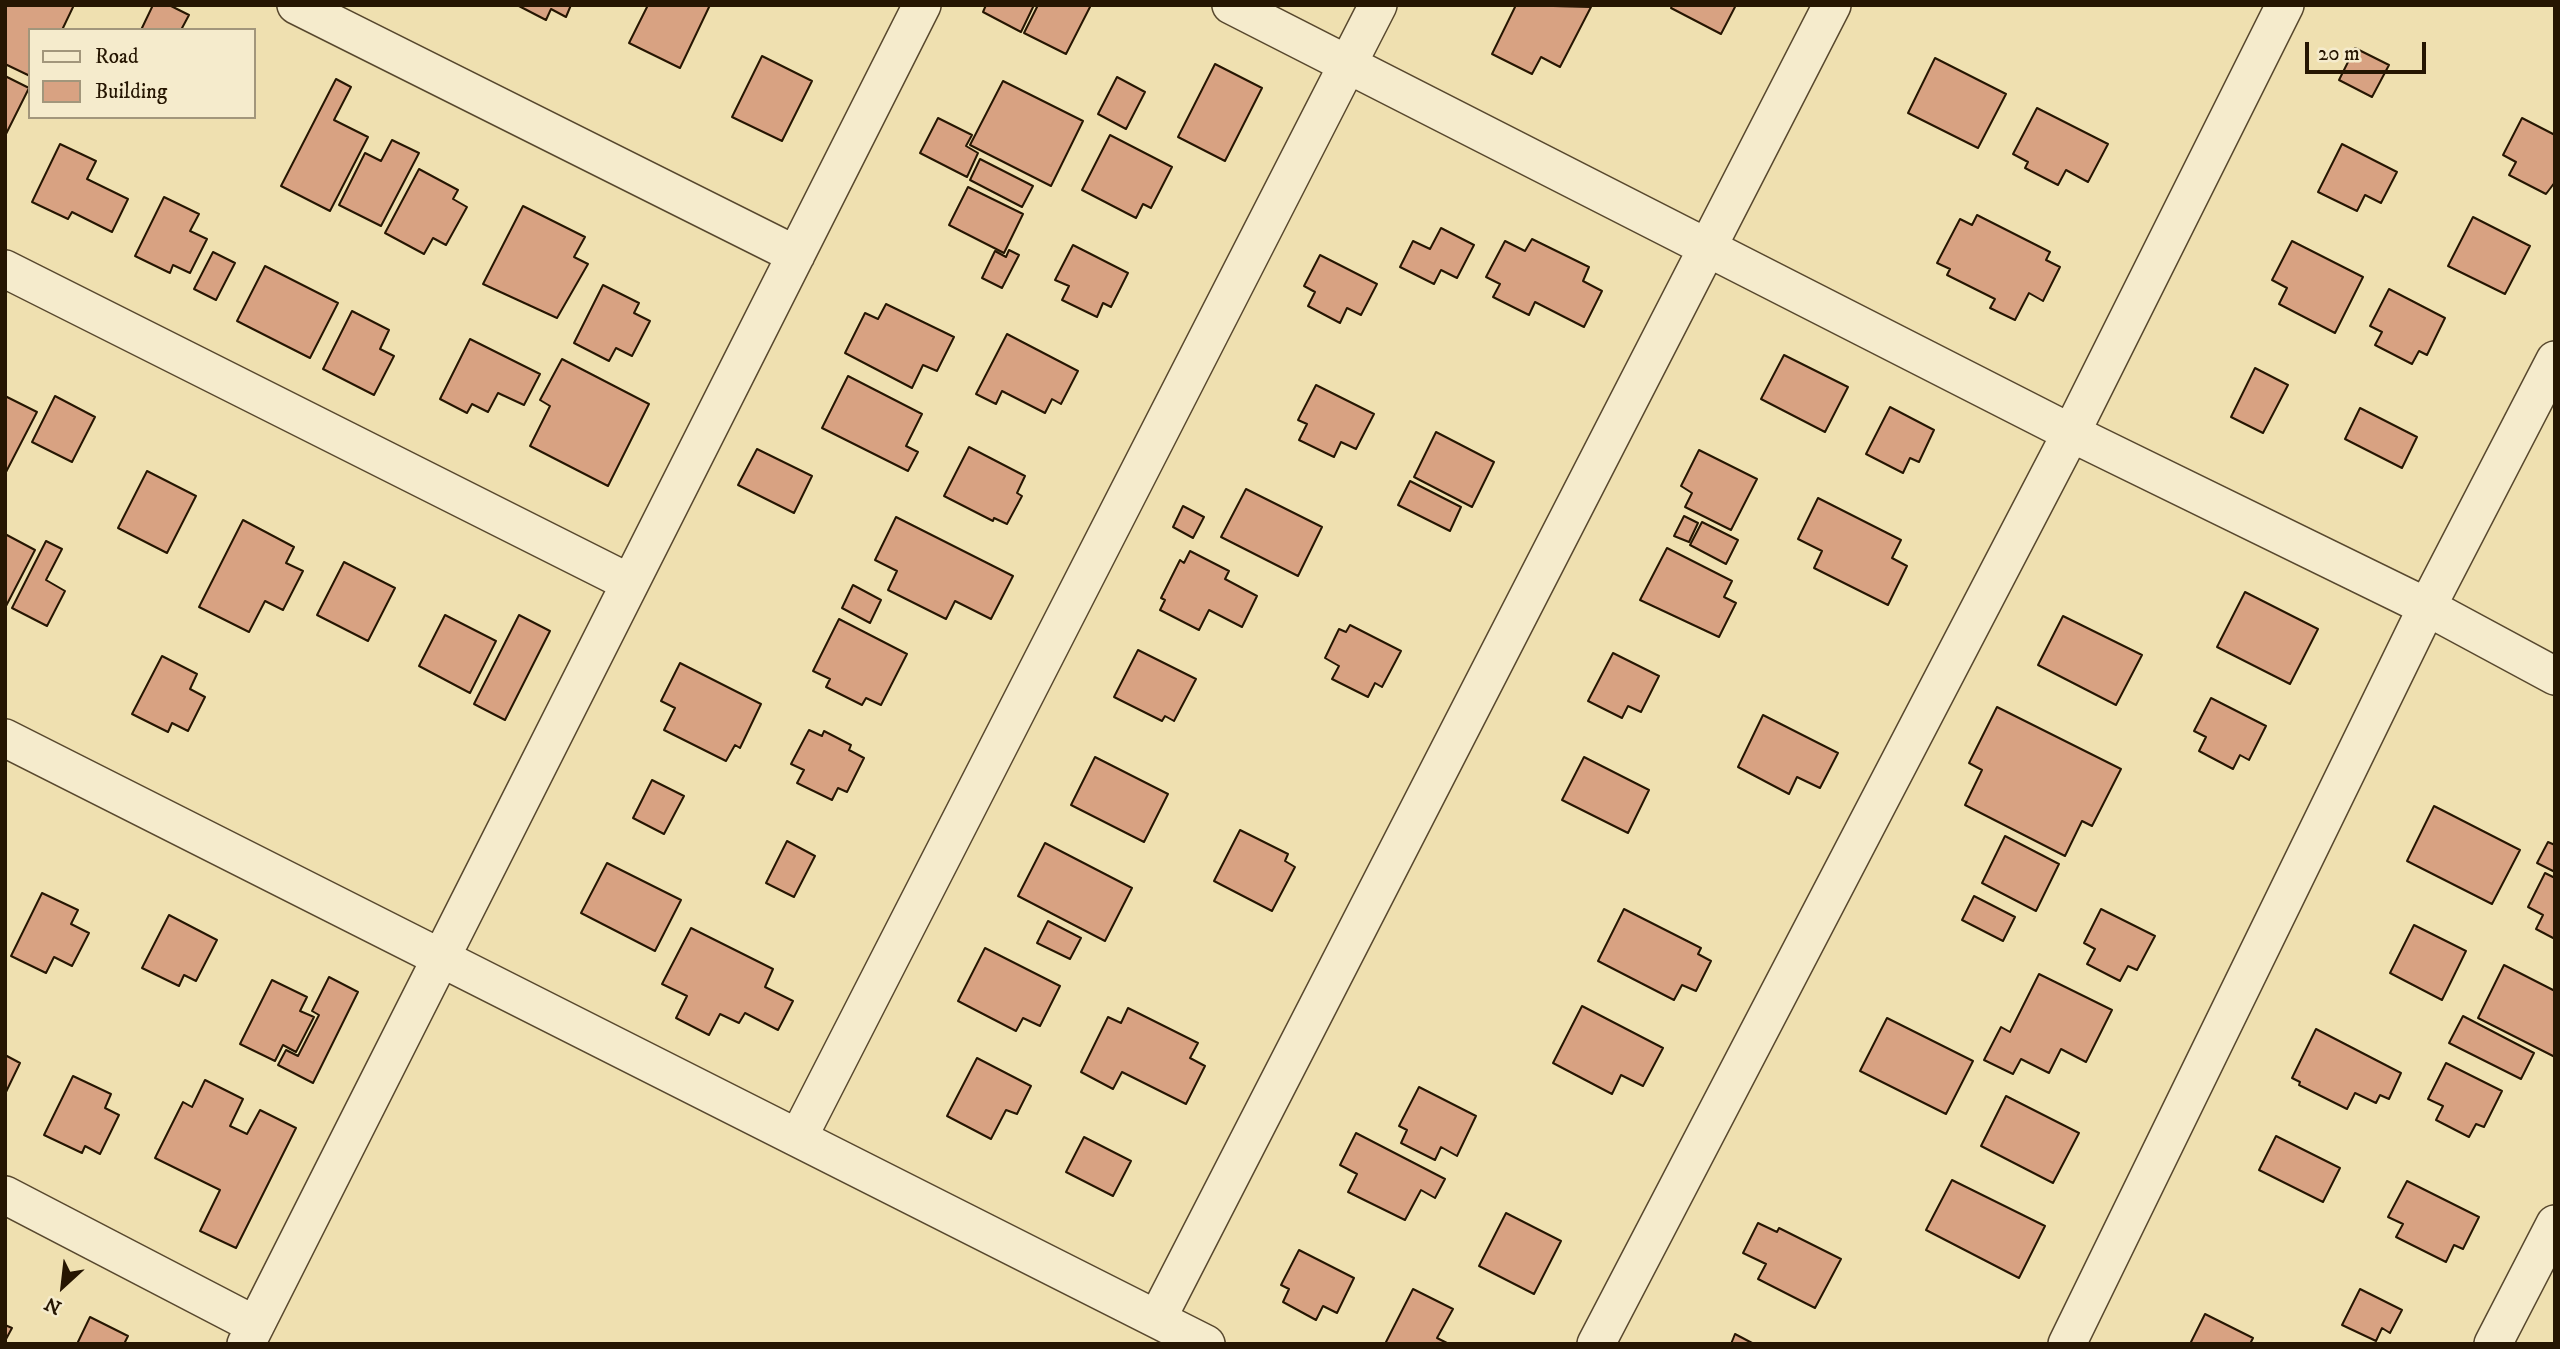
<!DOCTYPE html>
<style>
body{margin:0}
#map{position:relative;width:2560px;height:1349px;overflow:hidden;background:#efe0b0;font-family:"IM FELL DW Pica",serif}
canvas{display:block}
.frame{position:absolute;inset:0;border:7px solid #261602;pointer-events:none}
.legend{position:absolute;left:28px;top:28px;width:228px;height:91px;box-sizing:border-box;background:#f5ebcc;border:2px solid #a2967b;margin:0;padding:9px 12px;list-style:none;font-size:21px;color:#261602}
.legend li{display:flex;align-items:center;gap:14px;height:35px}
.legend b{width:35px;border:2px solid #a2967b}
.north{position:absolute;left:28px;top:1251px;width:70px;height:70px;-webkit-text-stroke:5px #f5ebcc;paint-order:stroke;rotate:207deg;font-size:19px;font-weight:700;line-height:28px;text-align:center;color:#261602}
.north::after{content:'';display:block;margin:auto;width:24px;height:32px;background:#261602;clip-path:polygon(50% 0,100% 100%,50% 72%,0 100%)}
.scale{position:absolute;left:2305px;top:42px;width:121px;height:32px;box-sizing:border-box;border:4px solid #261602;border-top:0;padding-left:9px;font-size:21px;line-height:24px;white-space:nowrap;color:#261602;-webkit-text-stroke:5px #f5ebcc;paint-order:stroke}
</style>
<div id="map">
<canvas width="2560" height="1349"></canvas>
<div class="frame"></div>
<ul class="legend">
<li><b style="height:9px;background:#f5ebcc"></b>Road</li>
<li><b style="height:19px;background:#d8a282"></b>Building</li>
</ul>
<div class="north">N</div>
<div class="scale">20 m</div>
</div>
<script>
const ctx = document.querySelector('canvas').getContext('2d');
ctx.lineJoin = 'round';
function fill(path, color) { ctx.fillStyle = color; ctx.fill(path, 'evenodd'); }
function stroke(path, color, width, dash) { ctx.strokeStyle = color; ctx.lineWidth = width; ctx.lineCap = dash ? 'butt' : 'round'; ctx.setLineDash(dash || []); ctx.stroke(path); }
const building = new Path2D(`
 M5,5H74L62,30H30V76L5,64Z
 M153,5H169L189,15L181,30H141Z
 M517,5H571L566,17L551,9L546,20Z
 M648,5H710L680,68L629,43Z
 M986,5H1034L1021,32L983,12Z
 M1038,5H1091L1066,54L1024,33Z
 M1516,5L1591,7L1560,67L1541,57L1532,74L1492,54Z
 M1673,5H1736L1721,34L1671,8Z
 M2355,48L2389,65L2372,97L2339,80Z
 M762,56L812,81L782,141L732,117Z
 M1935,58L2006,94L1978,148L1908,113Z
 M1215,64L1262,88L1225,161L1178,137Z
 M5,76L29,88L5,136Z
 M1117,77L1145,92L1126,129L1098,114Z
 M336,79L351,87L334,120L368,137L330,211L281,186Z
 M1003,81L1083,121L1051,186L970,145Z
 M2037,108L2108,144L2088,182L2066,170L2058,185L2025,168L2028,162L2013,154Z
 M938,118L972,135L966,146L978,153L967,177L920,153Z
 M2522,118L2555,135V182L2546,194L2509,175L2516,162L2503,155Z
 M1110,135L1172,167L1151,208L1143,204L1136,218L1082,190Z
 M392,140L419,153L381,226L339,205L365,153L381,161Z
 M60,144L96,161L87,179L128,199L112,232L72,212L68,219L32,202Z
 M2342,144L2397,172L2381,203L2365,195L2357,211L2318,192Z
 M980,159L1033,186L1022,207L970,180Z
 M419,169L458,190L453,199L467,207L446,245L433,238L424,254L385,233Z
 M968,187L1023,214L1004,253L949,225Z
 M164,197L199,214L190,231L207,239L190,273L173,265L170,273L135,256Z
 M523,206L585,237L574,257L588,264L557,318L483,284Z
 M1977,215L2050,252L2046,260L2060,267L2043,301L2029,293L2015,320L1990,308L1995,299L1947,275L1950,269L1937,263L1960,219L1972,225Z
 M2473,217L2530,246L2505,294L2448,266Z
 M1441,228L1474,245L1457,278L1441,270L1434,284L1400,267L1413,241L1430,249Z
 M1532,239L1589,267L1583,281L1602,291L1584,327L1535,302L1529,315L1493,297L1500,284L1486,277L1505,241L1525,251Z
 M2292,241L2363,277L2335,333L2279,304L2287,288L2272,280Z
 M1073,245L1128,273L1111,307L1103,303L1097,317L1062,300L1069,286L1055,280Z
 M1009,250L1019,255L1002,288L982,278L995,251L1006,257Z
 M213,252L235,263L216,300L194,289Z
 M1320,255L1377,284L1361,315L1347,308L1340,323L1308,306L1315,292L1304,286Z
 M265,266L338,303L310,358L237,321Z
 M603,285L639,303L634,313L650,321L632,356L616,348L609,361L574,343Z
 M2389,289L2445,318L2427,355L2419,351L2412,364L2375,345L2382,332L2370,326Z
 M886,304L954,337L937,371L923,365L912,388L845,353L865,313L878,319Z
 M352,311L389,330L380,349L394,356L374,395L323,369Z
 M1007,334L1078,371L1061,404L1052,399L1045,413L1002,391L996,404L976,394Z
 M470,339L540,374L524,405L498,393L488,412L472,404L467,413L440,399Z
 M1784,355L1848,387L1825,432L1761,399Z
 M562,359L649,404L608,486L530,446L550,406L540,400Z
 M2255,368L2288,385L2263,433L2231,417Z
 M848,376L922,414L906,446L918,452L908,471L822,428Z
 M1316,385L1374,414L1356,449L1341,442L1334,457L1299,440L1307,424L1298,420Z
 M5,396L37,412L6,472H5Z
 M55,396L95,417L72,462L32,442Z
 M1890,407L1934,430L1919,462L1910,458L1903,473L1866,454Z
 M2360,408L2417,437L2402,468L2345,439Z
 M1436,432L1494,462L1472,507L1414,477Z
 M969,447L1025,476L1017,493L1022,496L1007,524L994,518L993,521L944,496Z
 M757,449L812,476L794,513L738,485Z
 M1699,450L1757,479L1731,530L1685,507L1692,493L1681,486Z
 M147,471L196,496L167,553L118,528Z
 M1410,481L1461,507L1450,531L1398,505Z
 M1246,489L1322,527L1298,576L1221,537Z
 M1818,498L1901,540L1892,558L1907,566L1888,605L1814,568L1822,551L1798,539Z
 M1183,506L1204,517L1193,538L1173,527Z
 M1684,516L1698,523L1689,542L1674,536Z
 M896,517L1013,576L991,619L955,601L946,619L888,590L897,571L875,560Z
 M243,520L294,547L286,563L303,571L283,610L265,601L249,632L199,607Z
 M1702,522L1738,540L1726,564L1690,545Z
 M5,534L35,550L5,608Z
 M46,541L62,549L46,580L65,591L47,626L12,608Z
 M1667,548L1732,581L1724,597L1736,603L1719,637L1640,600Z
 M1190,551L1229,571L1225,579L1257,596L1242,627L1209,610L1199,630L1160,610L1165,600L1161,598L1180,560L1184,563Z
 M344,562L395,588L368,641L317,615Z
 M853,585L881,600L870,623L842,608Z
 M2245,592L2318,629L2290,684L2217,647Z
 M445,615L496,641L470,693L419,666Z
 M519,615L550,631L505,720L474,704Z
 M2063,616L2142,655L2116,705L2038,665Z
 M839,619L907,654L881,705L866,698L862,705L826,687L830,679L813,671Z
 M1350,625L1401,651L1382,687L1375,683L1368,697L1332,679L1339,666L1325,658L1339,629L1346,632Z
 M1138,650L1196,679L1174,721L1165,716L1162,721L1114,697Z
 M1613,653L1659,676L1641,712L1628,706L1622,718L1588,701Z
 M162,656L197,674L190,689L205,697L188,731L172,723L168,732L132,714Z
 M680,663L761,704L740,748L735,745L726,761L664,730L675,708L661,701Z
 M2211,698L2266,726L2249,760L2240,755L2233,769L2199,751L2206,737L2194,731Z
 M1997,707L2121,769L2092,826L2082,821L2065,856L1965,805L1982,770L1969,763Z
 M1763,715L1838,753L1820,788L1797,777L1789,794L1738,767Z
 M809,730L822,736L824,731L851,745L849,750L864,758L847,792L838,788L832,800L797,783L804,770L791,764Z
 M1095,757L1168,794L1144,842L1071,805Z
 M1584,757L1649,790L1628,833L1562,800Z
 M652,780L684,796L664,834L633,818Z
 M2434,806L2520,850L2492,904L2407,861Z
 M1240,830L1288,854L1285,861L1295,867L1272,911L1214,881Z
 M2005,836L2059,864L2036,911L1982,883Z
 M787,841L815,856L794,897L766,883Z
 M2548,842L2555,845V872L2537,863Z
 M1045,843L1132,888L1105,941L1018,896Z
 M607,863L681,900L655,951L581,913Z
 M2545,873L2555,878V939L2536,929L2543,915L2528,907Z
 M42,893L78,910L71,924L89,933L72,966L54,957L46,973L11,956Z
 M1974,896L2015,917L2003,941L1962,920Z
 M1624,909L1701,948L1698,954L1711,961L1696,991L1682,985L1674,1000L1598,961Z
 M2101,909L2155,936L2137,970L2128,966L2120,981L2087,964L2095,949L2084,943Z
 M169,915L217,940L196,981L184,975L179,986L142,968Z
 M1048,921L1081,938L1070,959L1037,943Z
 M2414,925L2466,951L2442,1000L2390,973Z
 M691,928L773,969L765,987L793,1001L778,1030L745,1013L739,1023L720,1014L709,1035L676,1018L687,996L662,984Z
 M985,948L1060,986L1040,1026L1023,1018L1016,1031L958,1001Z
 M2504,965L2555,991V1057L2478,1018Z
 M2039,974L2112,1010L2086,1062L2061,1049L2049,1073L2021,1059L2013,1074L1984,1060L2001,1027L2010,1032Z
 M329,977L358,992L313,1083L278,1065L286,1050L298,1056L319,1015L312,1011Z
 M272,980L307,997L300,1011L314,1017L296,1052L283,1045L275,1061L240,1044Z
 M1582,1006L1663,1048L1643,1086L1621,1075L1612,1094L1553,1063Z
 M1128,1008L1198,1043L1190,1058L1205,1066L1186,1104L1122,1072L1113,1089L1081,1072L1108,1017L1121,1023Z
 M2463,1016L2534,1053L2521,1079L2449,1043Z
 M1887,1018L1973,1061L1946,1114L1860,1071Z
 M2316,1029L2401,1073L2389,1099L2380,1095L2376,1103L2355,1093L2347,1109L2299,1085L2300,1082L2292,1078Z
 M5,1055L20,1063L5,1094Z
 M977,1058L1031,1086L1017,1114L1006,1110L991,1139L947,1116Z
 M2446,1063L2502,1091L2484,1127L2476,1124L2469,1137L2436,1120L2443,1106L2428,1099Z
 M73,1076L111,1094L105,1108L119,1115L100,1154L85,1146L82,1153L44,1135Z
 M205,1080L243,1099L230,1126L247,1134L260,1110L296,1128L236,1248L200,1231L220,1190L155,1158L183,1102L192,1107Z
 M1419,1087L1476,1116L1457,1156L1441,1147L1435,1160L1401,1143L1407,1130L1399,1126Z
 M2006,1096L2079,1133L2053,1183L1981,1146Z
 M1356,1133L1445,1179L1435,1198L1421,1190L1405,1220L1348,1192L1357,1174L1340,1165Z
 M2276,1136L2340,1168L2323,1202L2259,1170Z
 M1084,1137L1131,1161L1113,1196L1066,1172Z
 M1952,1180L2045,1226L2019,1278L1926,1230Z
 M2407,1181L2479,1217L2463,1249L2454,1245L2446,1262L2396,1237L2403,1224L2388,1217Z
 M1506,1213L1561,1241L1534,1294L1479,1266Z
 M1758,1223L1777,1232L1779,1228L1841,1259L1815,1308L1758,1279L1766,1264L1743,1253Z
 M1299,1250L1354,1278L1337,1313L1323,1306L1316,1320L1283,1302L1289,1289L1281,1285Z
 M1413,1289L1453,1309L1437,1338L1449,1344H1385Z
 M2360,1289L2402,1310L2390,1333L2382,1328L2376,1341L2342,1325Z
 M2205,1314L2253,1338L2250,1344H2190Z
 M90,1317L128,1336L124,1344H77Z
 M5,1325L12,1328L5,1341Z
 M1735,1334L1754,1344H1731Z`);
const minor = new Path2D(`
 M296,5L796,255
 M1231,5L2071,433L2427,607L2555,676
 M5,269L630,583
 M5,738L1206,1344
 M799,1136L1378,5
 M5,1195L255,1325
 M1157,1319L1832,5
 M246,1344L922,5
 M1596,1344L2071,433L2285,5
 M2067,1344L2427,607L2555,360
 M2493,1344L2555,1224`);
fill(building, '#d8a282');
stroke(building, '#261602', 2);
stroke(minor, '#58482e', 40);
stroke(minor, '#f5ebcc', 37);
</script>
